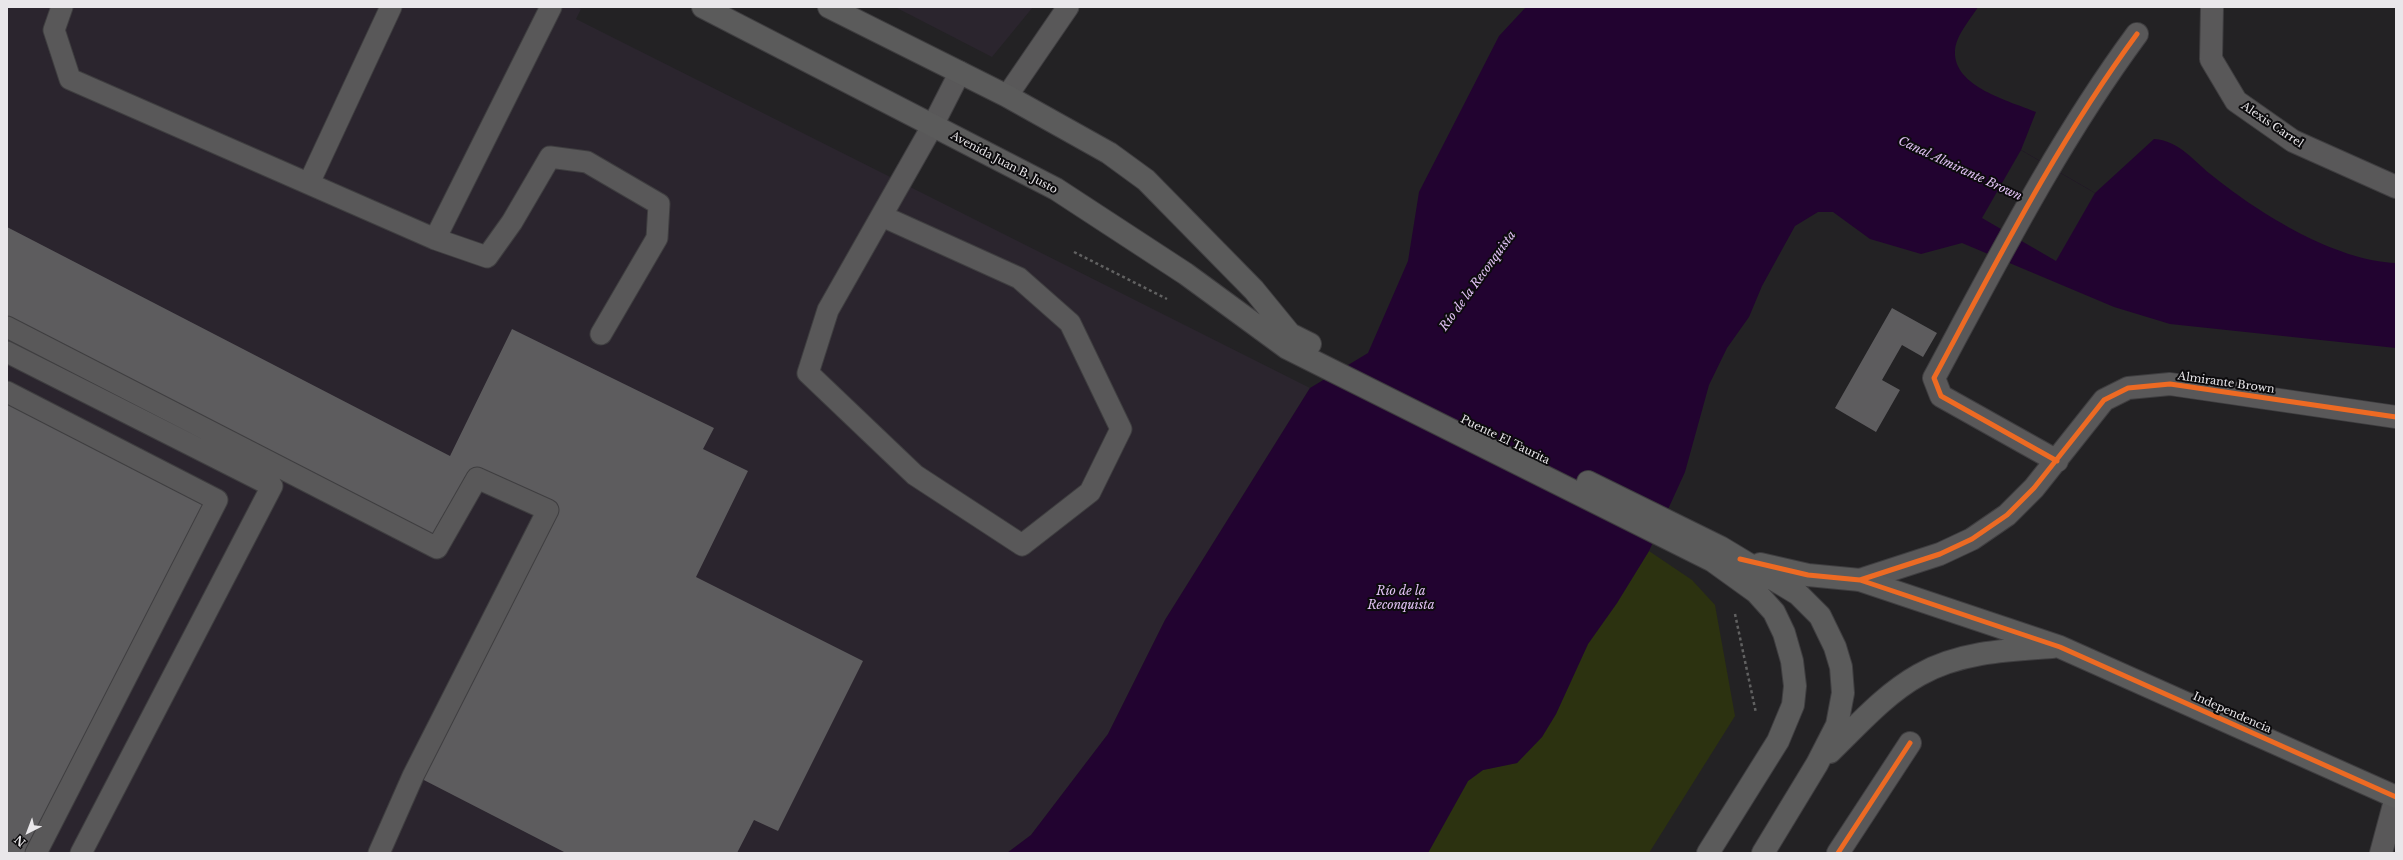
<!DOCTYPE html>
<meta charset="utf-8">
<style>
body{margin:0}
#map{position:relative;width:2403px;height:860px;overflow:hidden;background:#232224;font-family:"Libre Baskerville",serif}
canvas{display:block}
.frame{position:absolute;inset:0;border:8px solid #e9e7ea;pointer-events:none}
.north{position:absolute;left:8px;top:812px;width:40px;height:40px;-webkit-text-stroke:3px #0c0b0d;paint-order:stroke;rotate:222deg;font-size:11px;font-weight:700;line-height:16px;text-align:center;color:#e9e7ea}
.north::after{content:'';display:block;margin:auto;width:14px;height:18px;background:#e9e7ea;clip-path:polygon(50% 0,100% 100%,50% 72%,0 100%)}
</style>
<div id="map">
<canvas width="2403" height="860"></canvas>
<div class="frame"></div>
<div class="north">N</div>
</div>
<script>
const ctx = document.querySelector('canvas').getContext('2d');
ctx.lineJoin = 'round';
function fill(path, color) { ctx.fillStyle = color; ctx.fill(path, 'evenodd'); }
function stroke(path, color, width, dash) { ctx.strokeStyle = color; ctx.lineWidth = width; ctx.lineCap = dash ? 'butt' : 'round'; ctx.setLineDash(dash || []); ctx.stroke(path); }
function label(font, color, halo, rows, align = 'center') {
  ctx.font = font + ' "Libre Baskerville",serif'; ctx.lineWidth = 4; ctx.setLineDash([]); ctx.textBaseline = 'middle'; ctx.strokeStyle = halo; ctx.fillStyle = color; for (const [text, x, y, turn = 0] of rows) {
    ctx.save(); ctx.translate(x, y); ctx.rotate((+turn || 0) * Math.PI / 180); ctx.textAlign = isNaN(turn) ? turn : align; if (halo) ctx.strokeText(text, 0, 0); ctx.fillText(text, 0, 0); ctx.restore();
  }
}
const built = new Path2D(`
 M7,7H576L581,9L576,19L1310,388L1165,620L1108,734L1031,835L1007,853H7Z
 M895,7H1033L992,57Z`);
const green = new Path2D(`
 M1649,551L1692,580L1715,605L1735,716L1649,853H1428L1468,781L1483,770L1517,763L1542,737L1556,714L1588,644L1617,603Z`);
const water = new Path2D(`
 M1526,7H1978C1970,20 1956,35 1955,51C1953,87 2010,101 2036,112L2021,150L2095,193L2154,139C2181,141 2194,162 2214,177C2260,214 2336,261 2396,263V348L2170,324L2114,307L1962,243L1921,254L1870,239L1833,212H1818L1795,226L1762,286L1749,317L1727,348L1709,385L1685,472L1649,551L1617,603L1588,644L1556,714L1542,737L1517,763L1483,770L1468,781L1428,853H1007L1031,835L1108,734L1165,620L1310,388L1368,353L1408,261L1419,192L1499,36Z`);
const pier = new Path2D(`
 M2021,150L2095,193L2056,261L1982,218Z`);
const building = new Path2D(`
 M7,227L450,456L512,329L714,428L703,449L748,471L696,577L863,661L778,831L754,820L737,853H566L418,777L555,507L474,468L436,541L7,319Z
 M1892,308L1937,333L1923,357L1902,345L1882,380L1900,390L1876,432L1835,408Z
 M7,395L212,500L32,853H7Z`);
const path = new Path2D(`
 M1074,252L1167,299
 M1735,614L1756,713`);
const lane = new Path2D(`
 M62,7L54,30L70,79L435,239L487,257L512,222L550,157L587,162L659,204L657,238L601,334
 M1007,96L1068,7
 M309,183L391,7
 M882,216L1019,278L1070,323L1121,429L1090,492L1022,545L915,475L808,373L828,310L933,125L960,72
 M435,239L551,7
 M7,327L437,548L477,478L548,510L413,776L379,853
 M7,352L272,486L81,853
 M7,392L217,500L36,853`);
const street = new Path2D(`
 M2212,7L2211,59L2236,101L2293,141L2396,187
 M2057,461L1941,396L1934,378C1997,261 2058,141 2137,34
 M1860,580L1940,554L1972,539L2007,515L2034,488L2104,400L2128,388L2170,384L2396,417
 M1838,853L1910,743
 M2381,853L2396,797`);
const secondary = new Path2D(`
 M703,7L1056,189L1186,274L1287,348L1713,561L1756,592L1774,612L1784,633L1792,661L1795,686L1793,705L1778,741L1708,853
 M829,7L1007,96L1109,153L1146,180L1254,290L1290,334L1310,344
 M1588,482L1720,547L1798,594L1820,616L1835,647L1841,667L1843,693L1837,725L1817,764L1763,853
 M1760,564L1808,575L1860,580L2060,647L2396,797
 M1830,752C1858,725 1885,694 1919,675C1959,652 2008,650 2052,647`);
const cycleway = new Path2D(`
 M2057,461L1941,396L1934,378C1997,261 2058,141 2137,34
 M1740,559L1808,575L1860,580L2060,647L2396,797
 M1860,580L1940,554L1972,539L2007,515L2034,488L2104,400L2128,388L2170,384L2396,417
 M1838,853L1910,743`);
const streetNames = [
 ["Alexis Carrel",2272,125,34],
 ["Avenida Juan B. Justo",1004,163,28],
 ["Almirante Brown",2226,383,8],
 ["Puente El Taurita",1505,440,26],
 ["Independencia",2232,713,24]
];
const waterNames = [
 ["Canal Almirante Brown",1960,169,25],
 ["Río de la Reconquista",1478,281,-54],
 ["Río de la",1401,592],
 ["Reconquista",1401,606]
];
fill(built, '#2b252e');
fill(green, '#2c3210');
fill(water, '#220330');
fill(pier, '#232224');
fill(building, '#5d5c5e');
stroke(lane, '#3f3e40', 23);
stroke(street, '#3f3e40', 24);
stroke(secondary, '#3f3e40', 24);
stroke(path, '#616161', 2.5, [3, 3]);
stroke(lane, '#595859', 21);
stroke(street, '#595859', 22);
stroke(secondary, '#5b5b5b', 22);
stroke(cycleway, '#ed6a23', 5);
label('11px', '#e9e7ea', '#0c0b0d', streetNames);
label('italic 12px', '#e2c2f5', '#0c0b0d', waterNames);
</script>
